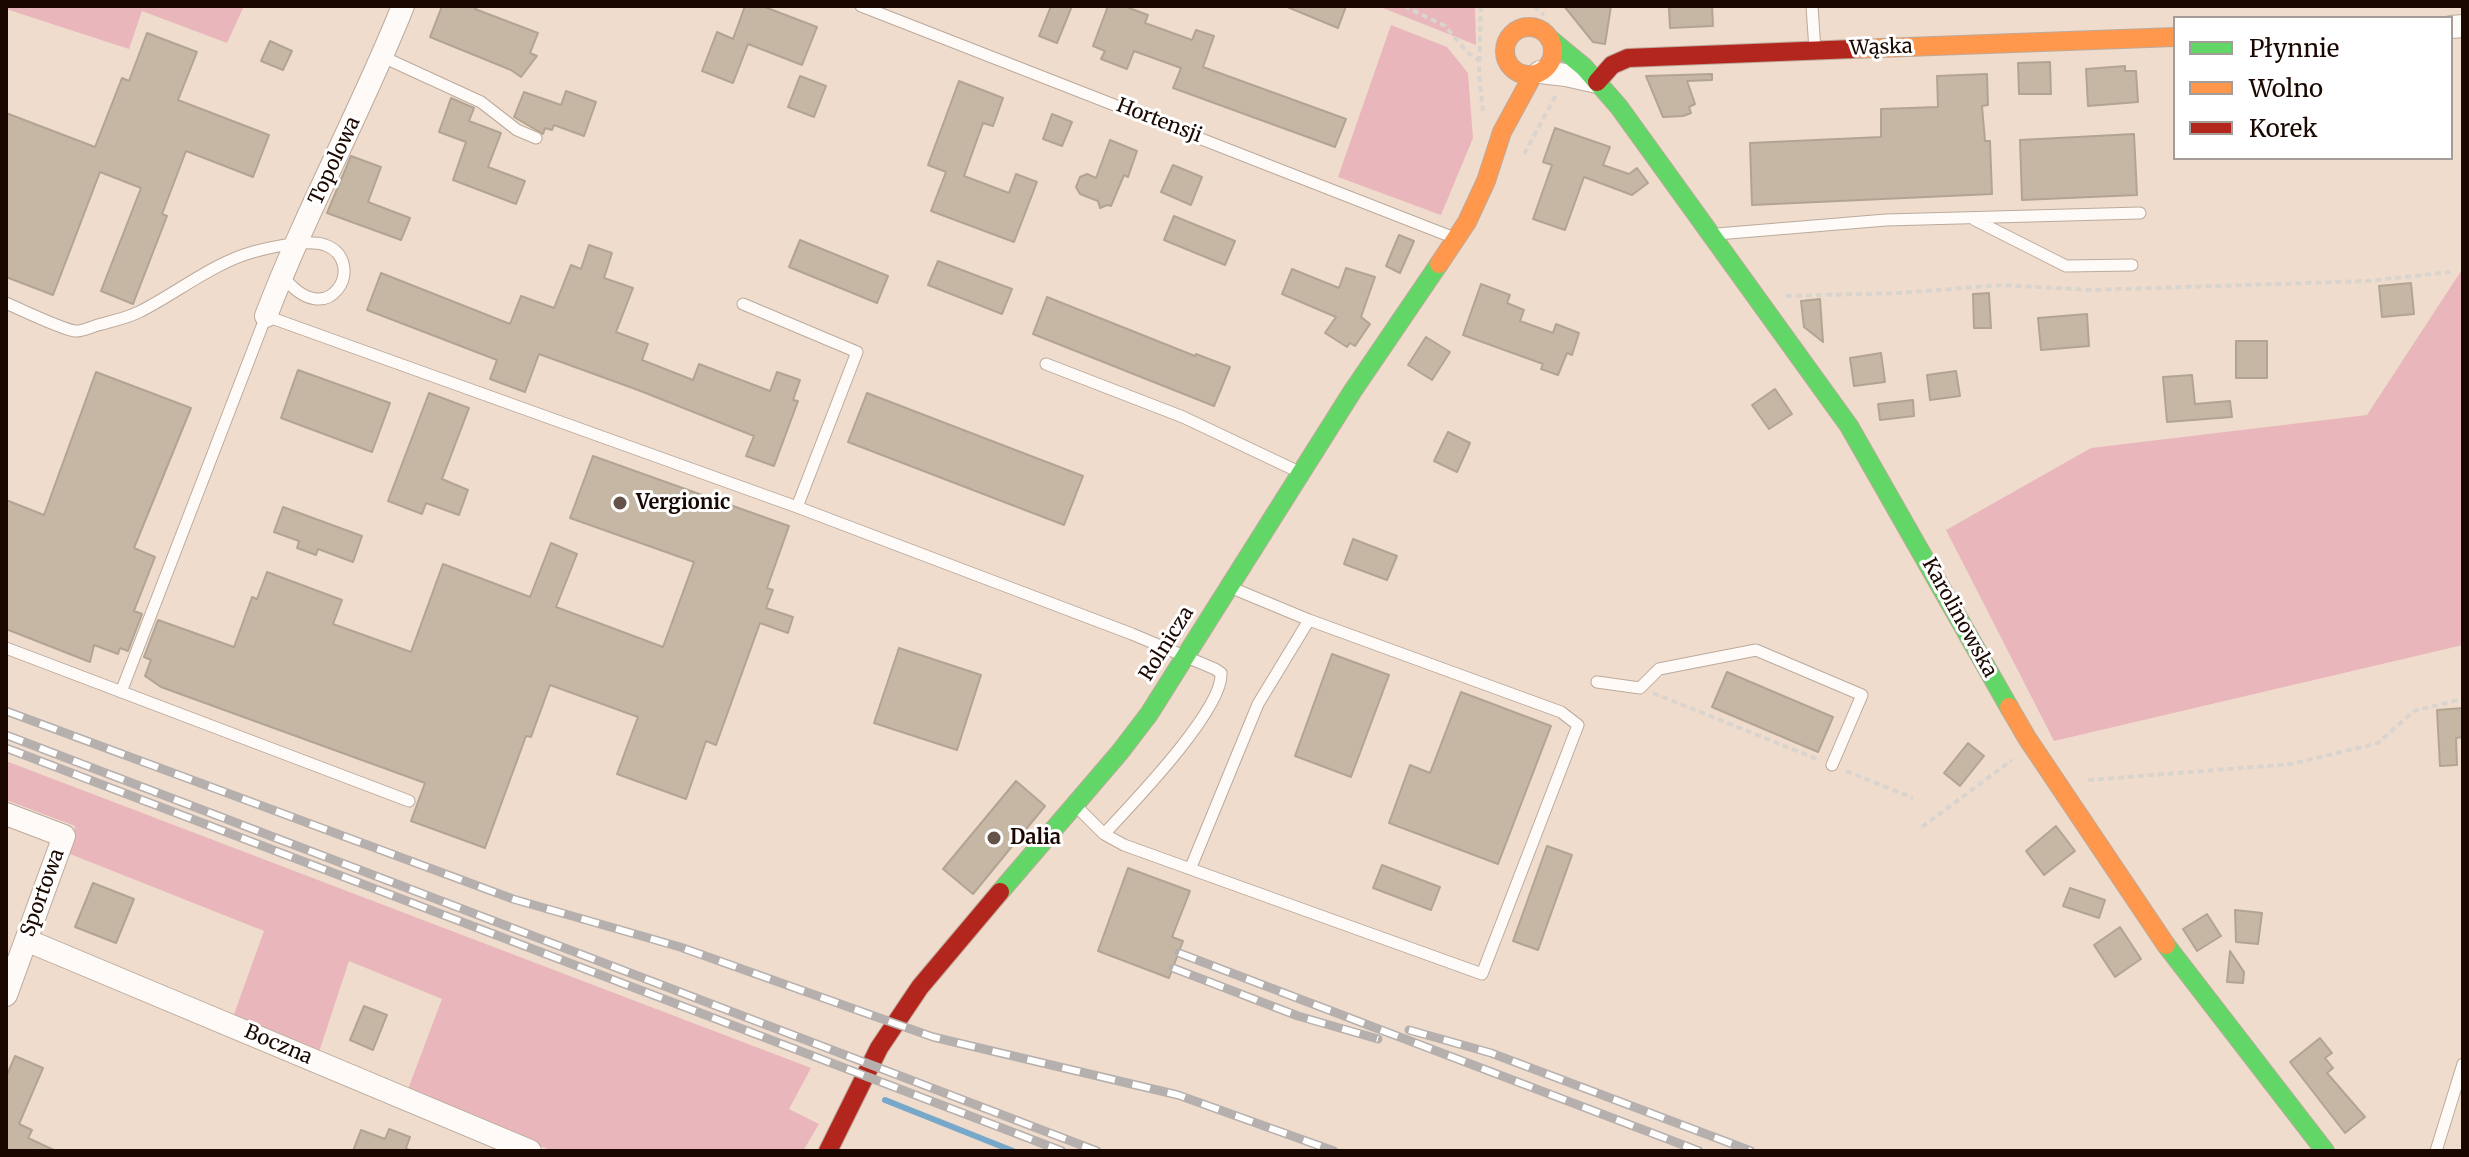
<!DOCTYPE html>
<meta charset="utf-8">
<style>
body{margin:0}
#map{position:relative;width:2469px;height:1157px;overflow:hidden;background:#efdccd;font-family:Merriweather,serif}
canvas{display:block}
.frame{position:absolute;inset:0;border:8px solid #1a0800;pointer-events:none}
.legend{position:absolute;left:2173px;top:16px;width:280px;height:144px;box-sizing:border-box;background:#fff;border:2px solid #a39c99;margin:0;padding:10px 14px;list-style:none;font-size:24px;color:#1a0800}
.legend li{display:flex;align-items:center;gap:16px;height:40px}
.legend b{width:40px;border:2px solid #a39c99}
</style>
<div id="map">
<canvas width="2469" height="1157"></canvas>
<div class="frame"></div>
<ul class="legend">
<li><b style="height:10px;background:#63d668"></b>Płynnie</li>
<li><b style="height:10px;background:#ff974d"></b>Wolno</li>
<li><b style="height:10px;background:#b3261e"></b>Korek</li>
</ul>
</div>
<script>
const ctx = document.querySelector('canvas').getContext('2d');
ctx.lineJoin = 'round';
function fill(path, color) { ctx.fillStyle = color; ctx.fill(path, 'evenodd'); }
function stroke(path, color, width, dash) { ctx.strokeStyle = color; ctx.lineWidth = width; ctx.lineCap = dash ? 'butt' : 'round'; ctx.setLineDash(dash || []); ctx.stroke(path); }
function label(font, color, halo, rows, align = 'center') {
  ctx.font = font + ' Merriweather,serif'; ctx.lineWidth = 6; ctx.setLineDash([]); ctx.textBaseline = 'middle'; ctx.strokeStyle = halo; ctx.fillStyle = color; for (const [text, x, y, turn = 0] of rows) {
    ctx.save(); ctx.translate(x, y); ctx.rotate((+turn || 0) * Math.PI / 180); ctx.textAlign = isNaN(turn) ? turn : align; if (halo) ctx.strokeText(text, 0, 0); ctx.fillText(text, 0, 0); ctx.restore();
  }
}
const green = new Path2D(`
 M6,6H244L227,43L142,11L129,49L6,9Z
 M1378,6H1475L1476,45Z
 M1391,25L1447,47L1468,73L1473,138L1441,215L1338,177Z
 M2463,268V645L2054,741L1946,530L2091,448L2367,415Z
 M6,761L811,1068L789,1109L819,1124L803,1151H552L408,1089L442,999L349,961L318,1055L233,1017L264,931L70,854L75,826L6,800Z`);
const stream = new Path2D(`
 M885,1100L1013,1151`);
const building = new Path2D(`
 M442,6H477L475,9L538,33L530,53L537,56L521,77L511,70L430,37Z
 M745,6H762L817,27L802,65L748,44L733,83L702,71L717,32L733,39Z
 M1051,6H1072L1057,43L1039,36Z
 M1108,6H1124L1148,15L1145,23L1192,40L1196,30L1214,36L1203,67L1346,119L1335,147L1173,88L1181,68L1134,51L1127,69L1101,59L1105,51L1093,46Z
 M1285,6H1346L1338,28Z
 M1564,6H1611L1605,44L1593,42Z
 M1676,6H1712L1713,26L1670,28L1669,8Z
 M147,33L197,52L178,100L269,135L253,177L186,151L162,214L167,216L133,304L101,291L141,188L100,172L53,295L6,277V113L95,147L122,78L129,81Z
 M270,41L292,51L283,70L261,61Z
 M2050,62L2051,94H2019L2018,63Z
 M2125,66V71H2136L2138,102L2088,106L2086,69Z
 M1712,74V80L1687,81L1695,104L1689,107L1691,113L1683,116L1663,117L1646,76Z
 M1987,74L1988,105L1982,106L1985,141H1990L1992,194L1752,205L1750,143L1881,137V109L1938,107L1937,76Z
 M800,76L826,86L814,117L788,107Z
 M959,81L1003,98L993,126L983,123L964,176L1009,193L1016,174L1037,182L1014,242L931,211L946,172L928,165Z
 M566,91L596,102L584,136L554,125L552,130L545,128L543,134L514,117L524,92L561,105Z
 M451,98L474,108L469,121L501,133L488,167L525,181L516,204L453,180L466,142L439,132Z
 M1052,114L1072,122L1062,146L1043,139Z
 M1555,128L1610,147L1603,165L1629,174L1637,168L1648,183L1632,195L1584,177L1565,230L1533,219L1552,165L1543,162Z
 M2134,134L2137,195L2022,200L2020,140Z
 M1110,140L1137,151L1128,177L1124,175L1111,206L1107,205L1100,208L1098,201L1080,194L1076,187L1080,177L1087,174L1096,178Z
 M351,156L381,167L368,202L410,218L401,240L327,213Z
 M1173,165L1202,177L1191,205L1161,192Z
 M1174,216L1235,241L1225,265L1164,240Z
 M1399,235L1414,241L1400,273L1386,266Z
 M800,240L888,276L877,303L789,267Z
 M589,245L612,253L604,278L633,288L616,332L648,344L642,360L693,380L699,364L770,391L777,372L800,380L793,400L798,401L774,466L746,456L754,436L638,390L539,354L525,392L490,379L497,360L367,310L381,273L510,324L521,296L554,308L571,265L581,269Z
 M938,261L1012,289L1002,314L928,285Z
 M1346,268L1375,277L1361,317L1370,324L1355,346L1350,343L1347,347L1325,333L1336,317L1282,294L1292,269L1339,288Z
 M2411,283L2414,314L2382,317L2379,286Z
 M1481,284L1510,295L1507,303L1524,310L1520,321L1553,333L1556,324L1579,333L1572,355L1567,353L1558,375L1541,369L1543,364L1463,335Z
 M1989,293L1991,328H1974L1973,294Z
 M1047,297L1195,356L1196,354L1230,367L1214,406L1033,334Z
 M1820,299L1823,342L1804,327L1801,301Z
 M2087,314L2089,346L2041,350L2038,318Z
 M1426,337L1450,352L1432,380L1408,365Z
 M2236,341H2267V378H2236Z
 M1881,353L1885,382L1854,386L1850,358Z
 M298,370L390,403L372,452L281,418Z
 M1956,371L1960,396L1930,400L1927,375Z
 M96,372L191,408L134,548L155,557L134,611L142,614L128,651L120,648L118,654L94,645L90,662L6,629V500L44,515Z
 M2192,375L2195,404L2230,401L2232,417L2167,422L2163,377Z
 M1775,389L1792,414L1769,429L1752,405Z
 M429,393L469,408L442,479L468,490L459,515L426,503L422,514L388,501Z
 M867,393L1083,476L1064,525L848,442Z
 M1913,400L1914,416L1880,420L1878,404Z
 M1448,432L1470,443L1457,472L1434,461Z
 M593,456L789,526L767,588L773,590L766,608L793,617L788,633L760,623L716,745L706,741L686,799L617,774L638,717L550,685L531,737L526,736L485,848L411,821L425,783L161,687L145,676L151,660L144,657L158,620L234,647L252,597L257,599L267,572L342,600L333,624L411,652L443,564L530,597L551,543L577,554L556,607L663,647L694,562L570,518Z
 M283,507L362,536L353,562L318,549L316,555L297,548L299,541L274,532Z
 M1353,539L1397,556L1387,580L1344,564Z
 M899,648L981,675L957,750L874,723Z
 M1332,654L1389,675L1351,777L1295,756Z
 M1727,672L1833,717L1818,752L1712,707Z
 M1461,692L1551,726L1498,864L1389,823L1410,765L1430,773Z
 M2463,708V737L2456,738L2457,765L2440,766L2437,710Z
 M1968,743L1984,756L1960,786L1944,773Z
 M1016,781L1045,806L973,894L943,869Z
 M2056,826L2075,851L2044,875L2026,851Z
 M1547,846L1572,855L1538,950L1513,941Z
 M1382,865L1440,887L1431,910L1373,888Z
 M1128,868L1190,891L1172,937L1183,941L1169,978L1098,951Z
 M93,883L134,899L116,943L75,927Z
 M2070,888L2105,900L2099,918L2063,906Z
 M2235,910L2262,913L2258,944L2236,942Z
 M2207,914L2221,936L2197,951L2183,929Z
 M2120,927L2141,959L2115,977L2094,945Z
 M2230,951L2244,972L2243,983L2227,982Z
 M364,1006L387,1015L373,1050L350,1040Z
 M2320,1038L2332,1053L2325,1058L2333,1068L2327,1073L2365,1117L2345,1133L2290,1062Z
 M15,1056L43,1068L19,1124L32,1130L28,1138L56,1151H6V1077Z
 M389,1129L410,1137L406,1148L411,1151H353L361,1130L385,1139Z`);
const path = new Path2D(`
 M1404,6L1445,26L1467,52L1480,61
 M1481,6L1479,74L1483,111
 M1534,6L1544,15
 M1524,154L1556,95
 M1786,296L1899,293L2002,285L2092,290L2368,281L2451,272
 M1653,693L1819,760
 M1846,771L1913,798
 M2088,780L2292,764L2378,743L2414,711L2463,699
 M1922,827L2012,760`);
const lane = new Path2D(`
 M861,6L1452,237
 M1812,6L1815,50
 M383,57L481,102L517,130L536,138
 M1975,220L2066,266L2132,265
 M1717,234L1886,220L2140,213
 M6,303C22,310 61,329 75,331C81,332 91,327 98,325C112,321 127,318 139,312C177,293 213,263 253,252C271,247 307,239 325,245C369,261 329,337 282,275
 M743,304L857,352L797,507
 M1046,364L1183,417L1297,471
 M6,648L409,801
 M1597,682L1640,688L1659,669L1756,650L1862,695L1832,765
 M121,692L266,316L797,507L1132,634L1215,669L1221,673C1224,709 1131,805 1104,834
 M1078,808L1104,834L1124,845L1482,974L1578,725L1561,712L1309,620L1232,588
 M1191,867L1258,704L1309,620
 M2436,1151L2463,1064`);
const street = new Path2D(`
 M2451,27L2463,26
 M1540,72L1566,75L1597,82
 M266,316C306,211 361,111 403,6
 M6,814L64,836L6,995
 M26,940L530,1151`);
const fast = new Path2D(`
 M1550,39L1584,67L1619,107L1849,426L2009,707
 M1000,892L1120,752L1149,714L1352,392L1439,264
 M2166,945L2325,1151`);
const slow = new Path2D(`
 M1505 51a24 24 0 1 1 48 0a24 24 0 1 1-48 0Z
 M1854,49L2175,37
 M1439,264L1467,222L1486,181L1502,132L1533,75
 M2009,707L2027,738L2166,945`);
const jam = new Path2D(`
 M1597,82L1612,65L1628,58L1854,49
 M828,1151L879,1048L920,987L1000,892`);
const rail = new Path2D(`
 M6,711L513,899L680,947L933,1037L1178,1095L1334,1151
 M6,735L1097,1151
 M6,748L1062,1151
 M1179,953L1699,1151
 M1173,968L1298,1016L1378,1039
 M1409,1030L1491,1053L1751,1151`);
const markers = [
 [620,503,8,"#655248"],
 [994,838,8,"#655248"]
];
const streetNames = [
 ["Wąska",1881,48,-2],
 ["Hortensji",1159,121,21],
 ["Topolowa",335,161,-65],
 ["Karolinowska",1959,618,61],
 ["Rolnicza",1167,644,-58],
 ["Sportowa",43,893,-70],
 ["Boczna",278,1045,23]
];
const poiNames = [
 ["Vergionic",636,503],
 ["Dalia",1010,838]
];
fill(green, '#e9b7bb');
stroke(stream, '#77a7c9', 6);
fill(building, '#c5b7a4');
stroke(building, '#b2a492', 2);
stroke(lane, '#bcaa9b', 13);
stroke(street, '#bcaa9b', 24);
stroke(fast, '#bcaa9b', 20);
stroke(slow, '#bcaa9b', 20);
stroke(jam, '#bcaa9b', 20);
stroke(path, '#dad4cf', 4, [6, 4]);
stroke(lane, '#fdfaf8', 11);
stroke(street, '#fdfaf8', 22);
stroke(fast, '#63d668', 18);
stroke(slow, '#ff974d', 18);
stroke(jam, '#b3261e', 18);
stroke(rail, '#b5b0ad', 9);
stroke(rail, '#fff', 6, [18]);
for (const [x, y, r, color] of markers) { const dot = new Path2D(); dot.arc(x, y, r, 0, 2 * Math.PI); ctx.fillStyle = color; ctx.fill(dot); stroke(dot, '#fff', 3); }
label('20px', '#1a0800', '#fff', streetNames);
label('bold 20px', '#1a0800', '#fff', poiNames, 'left');
</script>
